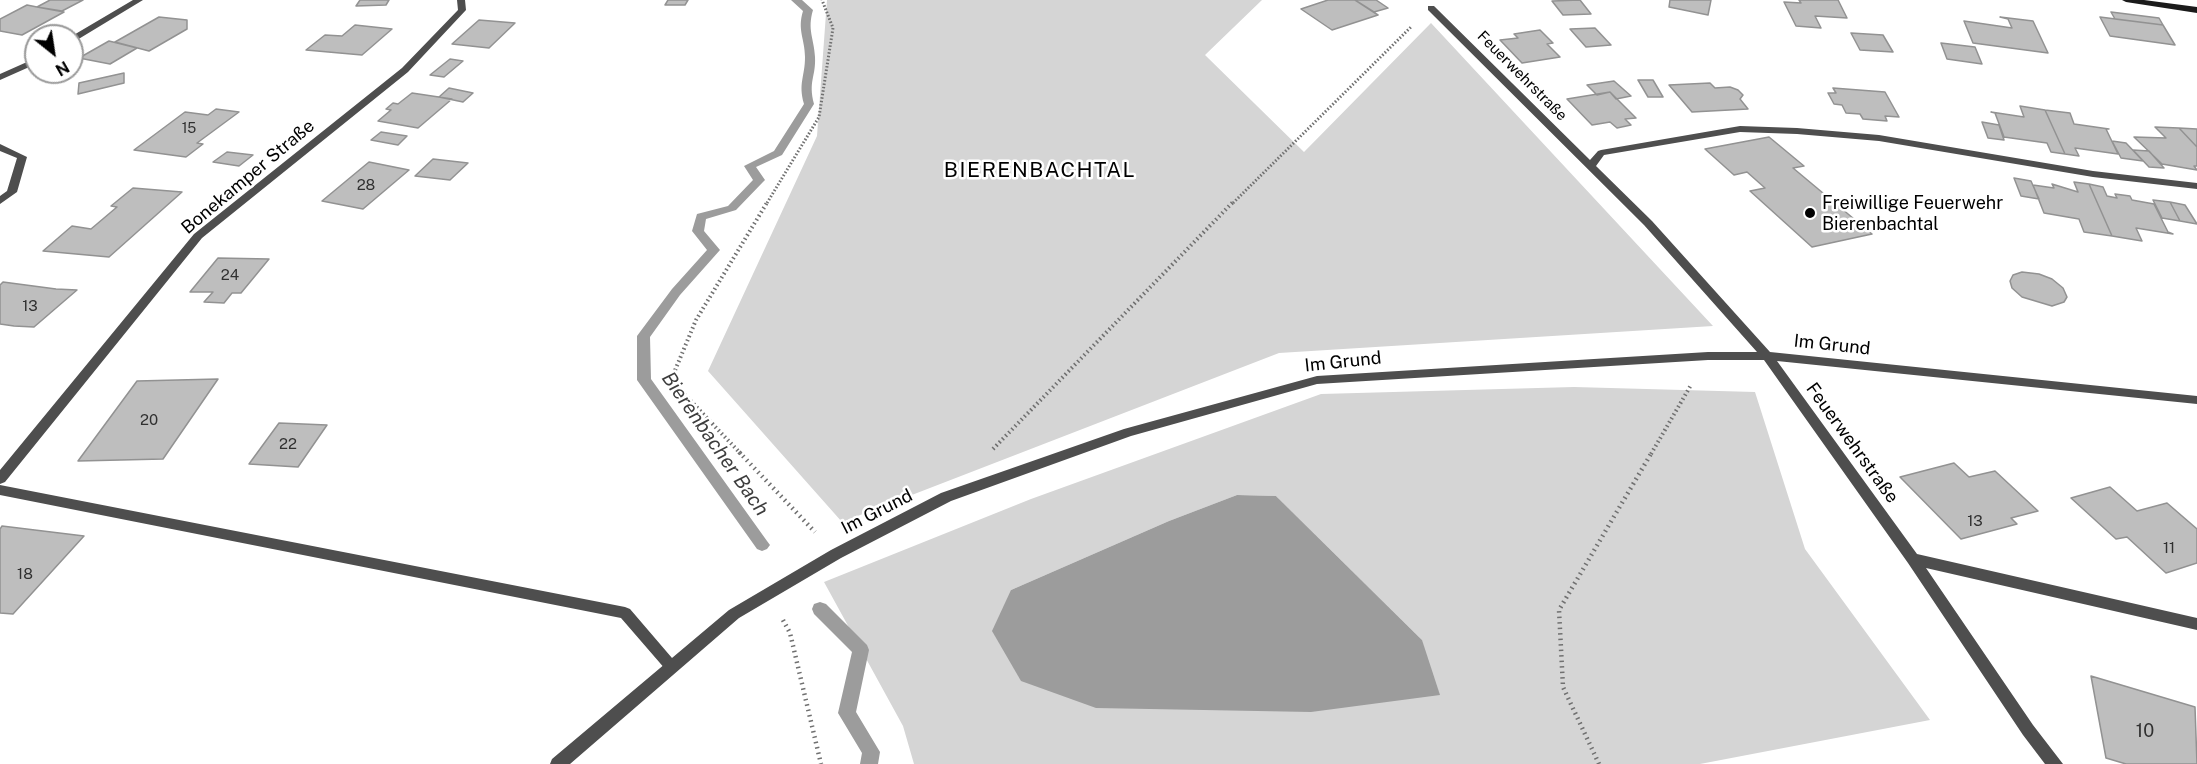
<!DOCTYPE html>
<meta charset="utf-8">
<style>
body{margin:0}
#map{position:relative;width:2197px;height:764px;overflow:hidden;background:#fff;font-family:"Public Sans",sans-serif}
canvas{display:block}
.north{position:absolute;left:24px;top:24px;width:60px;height:60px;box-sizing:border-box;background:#fff;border:2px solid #999;border-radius:50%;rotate:150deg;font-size:16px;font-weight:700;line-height:24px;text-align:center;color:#000}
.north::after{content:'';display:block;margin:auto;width:21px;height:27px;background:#000;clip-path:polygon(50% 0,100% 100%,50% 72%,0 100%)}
</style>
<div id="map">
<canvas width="2197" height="764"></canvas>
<div class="north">N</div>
</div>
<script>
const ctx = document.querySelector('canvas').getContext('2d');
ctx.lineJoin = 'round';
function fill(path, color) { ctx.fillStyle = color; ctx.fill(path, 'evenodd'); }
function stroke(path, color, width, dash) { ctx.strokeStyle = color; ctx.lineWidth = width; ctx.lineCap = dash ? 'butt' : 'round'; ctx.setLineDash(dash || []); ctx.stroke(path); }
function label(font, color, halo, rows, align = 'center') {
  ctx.font = font + ' "Public Sans",sans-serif'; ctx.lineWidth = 5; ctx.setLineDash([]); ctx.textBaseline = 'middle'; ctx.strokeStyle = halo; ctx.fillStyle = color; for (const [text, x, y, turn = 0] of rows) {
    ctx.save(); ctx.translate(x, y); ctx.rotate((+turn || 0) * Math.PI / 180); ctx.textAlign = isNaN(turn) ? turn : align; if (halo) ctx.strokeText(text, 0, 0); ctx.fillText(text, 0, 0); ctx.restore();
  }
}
const green = new Path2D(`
 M827,0H1262L1205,55L1304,152L1431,23L1713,326L1279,353L842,522L708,371L817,136Z
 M1574,387L1755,392L1805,549L1930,720L1700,764H914L903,726L824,582L1031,499L1321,394ZM1237,495L1276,496L1422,640L1011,590L1169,521Z`);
const water = new Path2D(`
 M1237,495L1276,496L1422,640L1440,695L1311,712L1096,708L1021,681L992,631L1011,590L1169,521Z`);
const stream = new Path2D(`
 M791,0H802L813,10C807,30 814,38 815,57C816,77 808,81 814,104L782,155L756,167L765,180L763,182L736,210L706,219L704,231L720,250L680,295L650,337L651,379L767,541L770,545L767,549L762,551L757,549L637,380V336L672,289L707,250L692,231L697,214L728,206L753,180L744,166L774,151L804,104C798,83 805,77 805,57C805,39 797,30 803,11Z
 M820,602L826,604L867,645L869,650L856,712L880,752L878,764H860L862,753L838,713L852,652L814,614L812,609L814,604Z`);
const building = new Path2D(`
 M50,0H83L62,11L37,7Z
 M360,0H389L386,5L356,6Z
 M668,0H688L685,5H665Z
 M1328,0H1355L1378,15L1332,30L1301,9Z
 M1355,0H1376L1388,8L1374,12Z
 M1580,0L1591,14L1563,15L1552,1Z
 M1670,0H1711L1708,15L1669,7Z
 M1799,0H1838L1847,18L1815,16L1821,28L1796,26L1784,2L1801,3Z
 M27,5L37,7L64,12L22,35L0,31V19Z
 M2111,12L2159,18L2163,25L2115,19Z
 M159,17L187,20V29L149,51L115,42Z
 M2000,17L2033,21L2048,53L1973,43L1964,21L2012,28L2008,19Z
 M2100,17L2163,25L2175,45L2110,36Z
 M479,20L515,23L489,48L452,44Z
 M355,25L392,29L362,55L306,50L325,35L342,36Z
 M1595,28L1611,45L1586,47L1570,29Z
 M1540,30L1553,43L1547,44L1560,57L1522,63L1500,40L1518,38L1514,34Z
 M1851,33L1883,35L1893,52L1860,50Z
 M109,41L137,48L110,64L79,58Z
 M1941,43L1975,47L1982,64L1947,59Z
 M450,59L463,61L444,77L430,75Z
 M124,73V83L78,94L79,83Z
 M1638,80H1653L1663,97H1648Z
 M1614,81L1631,96L1616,99L1610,92L1597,95L1587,85Z
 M1710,83L1715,88L1730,87L1738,90L1743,95L1740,99L1748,109L1692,112L1669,85Z
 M449,88L473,93L463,102L439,97Z
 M1833,88L1885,92L1899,117L1885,116L1887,121L1863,119L1860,114L1846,113L1842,105L1834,104L1828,93H1836Z
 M1610,92L1636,118L1625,119L1631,125L1617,128L1610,122L1592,125L1567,99Z
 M412,93L452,99L418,128L378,121L391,110L386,109L393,103L398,104Z
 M2020,106L2045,110L2065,154L2051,152L2047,143L2004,137L1995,113L1991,112L2024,117Z
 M216,109L239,112L197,143L203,144L186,157L134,150L185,112L208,115Z
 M2045,110L2070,113L2074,124L2109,129H2106L2118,154L2075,148L2079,156L2065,154Z
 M1982,122L1999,125L2004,140L1988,138Z
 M2155,127L2179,128L2197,147V166H2194L2197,170L2162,164L2134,137L2166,138Z
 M2179,128L2197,129V147Z
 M381,132L407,136L398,145L371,140Z
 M1769,137L1804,166L1793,168L1872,234L1812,247L1750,191L1765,188L1747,172L1734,175L1705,149Z
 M2112,141L2126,143L2143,161L2121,158Z
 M2133,150L2149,151L2164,168L2149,167Z
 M227,152L253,155L239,166L213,162Z
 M433,159L468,163L450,180L415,176Z
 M369,162L409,170L363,209L322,201Z
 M2014,178L2031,181L2039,199L2021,196Z
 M2074,182L2089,184L2112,236L2084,232L2079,219L2044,213L2033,185L2054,188L2052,184L2078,192Z
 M2089,184L2103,187L2107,196L2117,198L2115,194L2130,196L2132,200L2154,204L2168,232L2173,234L2136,228L2142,241L2112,236Z
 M133,188L182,192L109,257L43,251L72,226L91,229L117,207L111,206Z
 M2153,200L2170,202L2180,221L2162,218Z
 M2170,202L2185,205L2197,224L2180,221Z
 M218,258L269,259L241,293H232L224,303L204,302L213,292H190Z
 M2022,272L2039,274L2052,279L2063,288L2067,297L2064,302L2052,306L2022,297L2012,288L2010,281L2013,275Z
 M3,282L56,289L77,290L34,327L14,326L0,324V285Z
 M218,379L163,459L78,461L137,381Z
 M279,423L327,425L298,467L249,464Z
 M1954,463L1969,477L1995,471L2038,511L2011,518L2017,524L1961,539L1900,477Z
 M2110,487L2137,511L2167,503L2197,529V563L2166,573L2127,537L2116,539L2071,498Z
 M2,526L84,536L13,614L0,613V529Z
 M2091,676L2195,707L2197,764H2126L2106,758Z`);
const pathFar2 = new Path2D(`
 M767,203L819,117L833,28L822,0
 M1233,203L1412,26`);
const pathFar1 = new Path2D(`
 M993,449L1234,201
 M741,454L671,380L696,320L768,201
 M1651,454L1691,385`);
const path = new Path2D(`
 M739,452L815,532
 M783,620L790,633L821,764
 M1599,764L1563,687L1559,610L1652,452`);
const service = new Path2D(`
 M0,144L27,157L17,192L0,204V196L7,191L17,158L0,151Z
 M0,485L625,607L630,609L678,665L676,670L671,671L666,670L621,618L0,495Z`);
const minor = new Path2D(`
 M133,0H143L72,43V36Z
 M457,0H465L466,10L408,72L202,238L5,482L0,484V470L194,234L402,68L458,10Z
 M1428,6H1434L1590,160L1598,151L1601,150L1740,126L1797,128L1879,135L2093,171L2197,183V189L2093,177L1879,141L1797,134L1740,132L1604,155L1596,166L1652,221L1770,352L2197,396V404L1777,361L1917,554L2197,618V630L1926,568L2033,725L2063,764H2045L2023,735L1908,563L1764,360H1708L1317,384L1131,436L951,501L841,558L739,618L570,764H550L552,759L729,610L831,550L941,493L1124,429L1317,376L1708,352H1757L1644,225L1428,10Z
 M36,58V64L0,80V74Z`);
const secondary = new Path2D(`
 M2122,0H2144L2197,7V13L2126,2Z`);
const markers = [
 [1810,213,6,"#000"]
];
const farNumbernames = [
 ["15",189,129]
];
const farStreetnames = [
 ["Feuerwehrstraße",1522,76,45]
];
const numberNames = [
 ["28",366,185],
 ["24",230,275],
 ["13",30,306],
 ["20",149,420],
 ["22",288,444],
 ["13",1975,521],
 ["11",2169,548],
 ["18",25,574]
];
const streetNames = [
 ["Bonekamper Straße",248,177,-40],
 ["Im Grund",1832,345,6],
 ["Im Grund",1343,362,-6],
 ["Feuerwehrstraße",1852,443,54],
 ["Im Grund",877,512,-27]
];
const poiNames = [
 ["Freiwillige Feuerwehr",1822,203],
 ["Bierenbachtal",1822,224]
];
const nearNumbernames = [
 ["10",2145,731]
];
const waterNames = [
 ["Bierenbacher Bach",715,444,55]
];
const quarterNames = [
 ["BIERENBACHTAL",1040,171]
];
fill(green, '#d5d5d5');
fill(water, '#9c9c9c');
fill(stream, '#9c9c9c');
fill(building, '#bebebe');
stroke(building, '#929292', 1.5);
stroke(pathFar2, '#707070', 3, [1.5, 2]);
stroke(pathFar1, '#707070', 4, [1.5, 3]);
stroke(path, '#707070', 4.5, [1.5, 4]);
fill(service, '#4e4e4e');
fill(minor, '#4e4e4e');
fill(secondary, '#1b1b1b');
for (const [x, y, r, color] of markers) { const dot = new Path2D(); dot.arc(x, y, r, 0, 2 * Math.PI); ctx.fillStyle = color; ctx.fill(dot); stroke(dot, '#fff', 2); }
label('14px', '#303030', null, farNumbernames);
label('15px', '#000', '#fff', farStreetnames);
label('15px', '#303030', null, numberNames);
label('18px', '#000', '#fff', streetNames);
label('18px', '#000', '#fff', poiNames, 'left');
label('18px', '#303030', null, nearNumbernames);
label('italic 20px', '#3d3d3d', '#fff', waterNames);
ctx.letterSpacing = '1.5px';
label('21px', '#000', '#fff', quarterNames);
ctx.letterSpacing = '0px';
</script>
